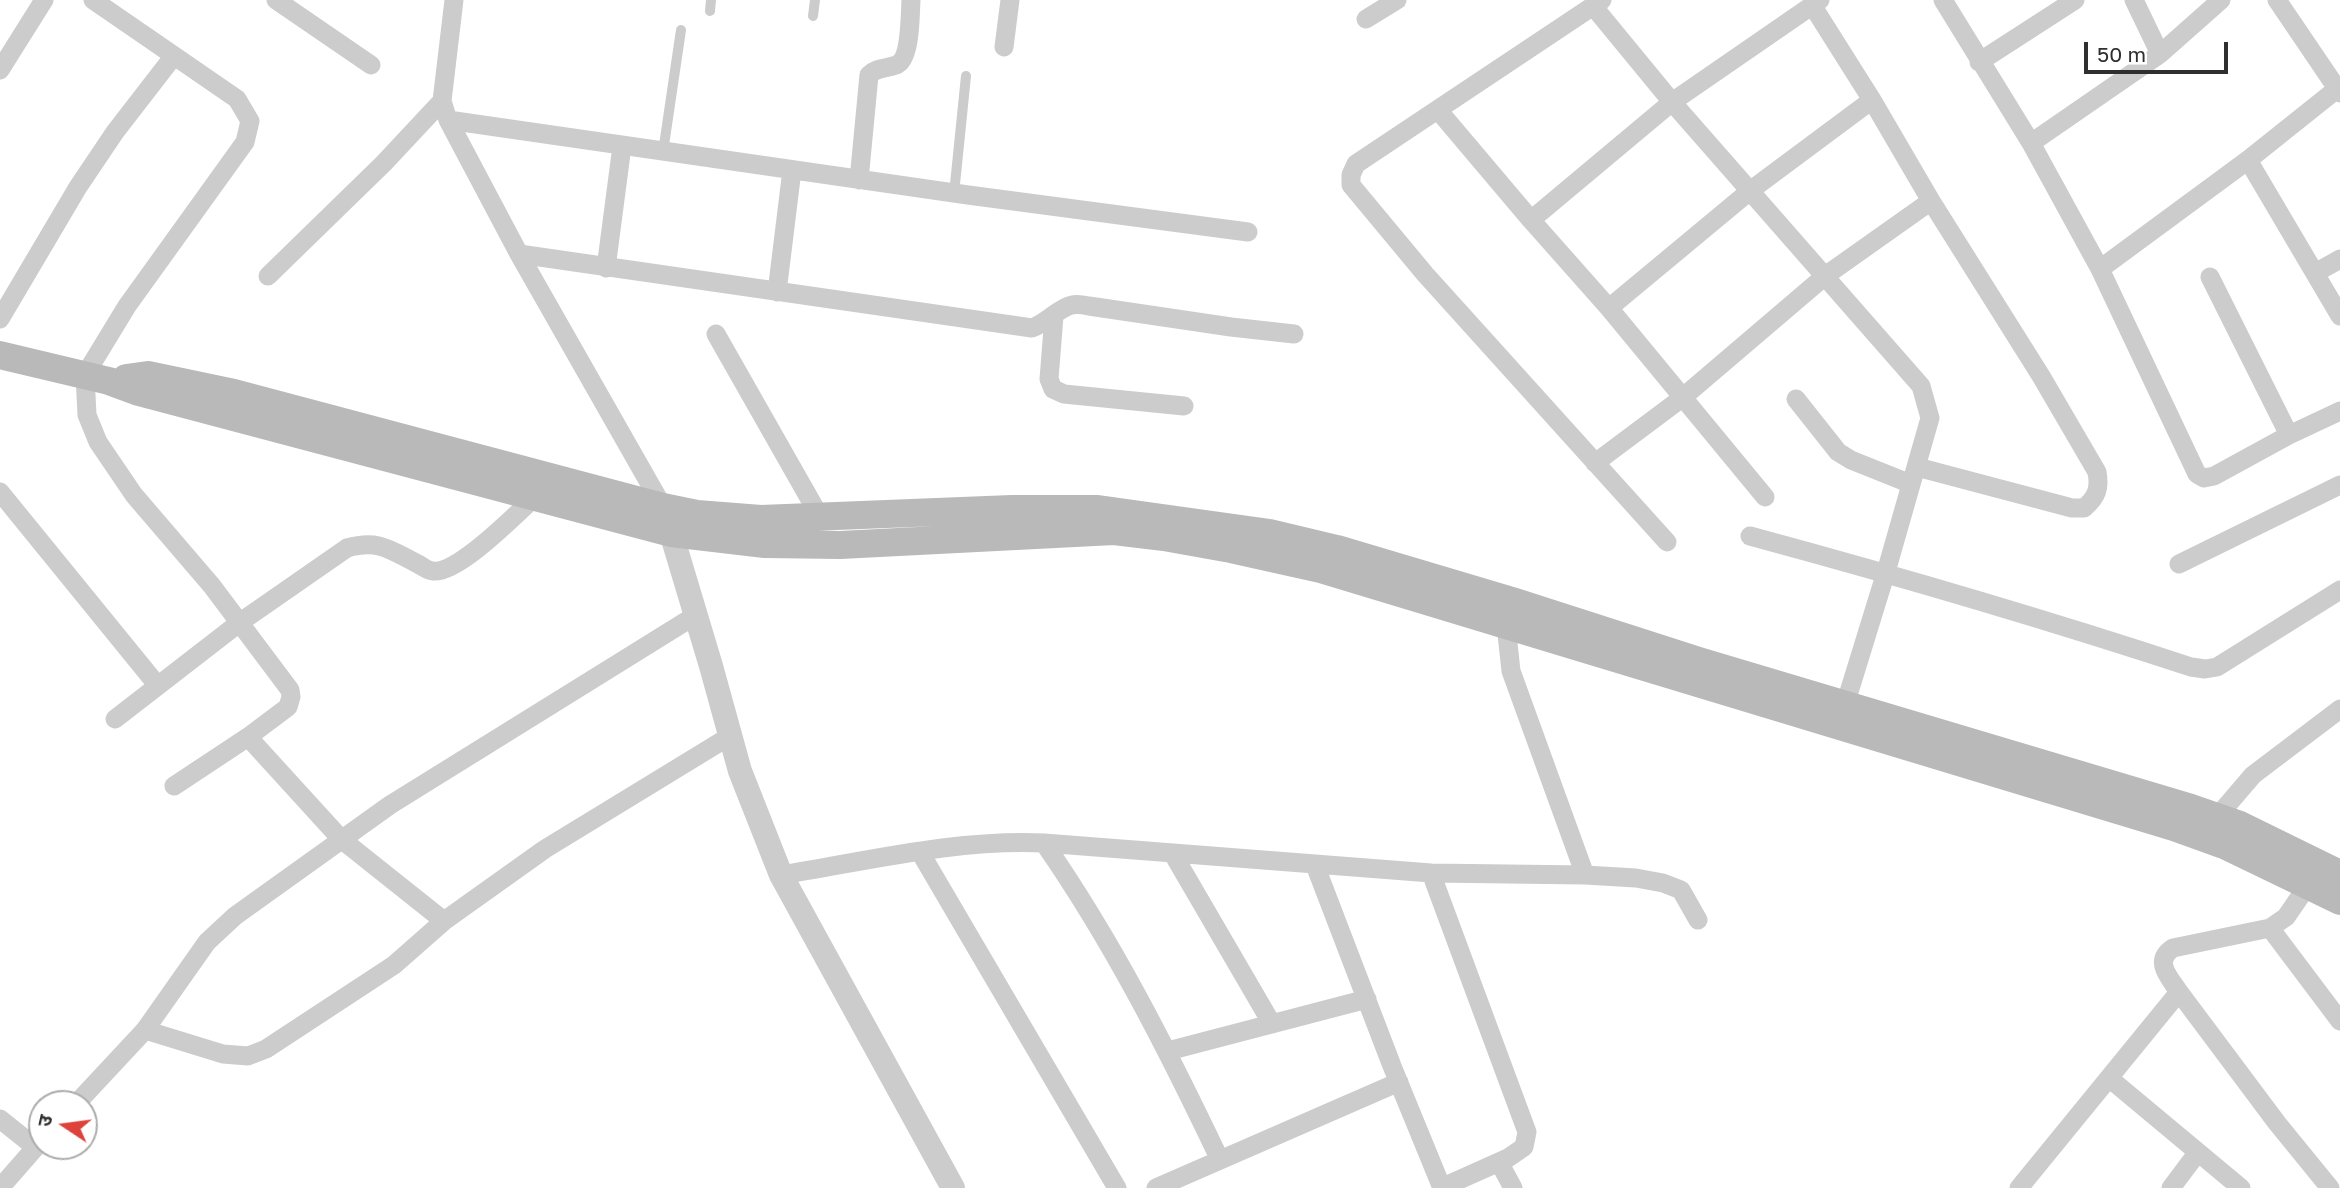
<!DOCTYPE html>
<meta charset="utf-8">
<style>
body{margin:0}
#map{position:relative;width:2340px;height:1188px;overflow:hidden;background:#fff;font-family:"Golos Text","Noto Sans Devanagari",sans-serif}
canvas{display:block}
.north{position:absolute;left:28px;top:1090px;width:70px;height:70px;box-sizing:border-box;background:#fff;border:2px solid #acacac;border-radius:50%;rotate:283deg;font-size:19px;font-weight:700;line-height:28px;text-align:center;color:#2f2f2f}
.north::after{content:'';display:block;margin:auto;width:24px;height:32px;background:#dd433a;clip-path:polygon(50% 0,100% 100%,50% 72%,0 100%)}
.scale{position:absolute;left:2084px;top:42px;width:144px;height:32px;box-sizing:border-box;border:4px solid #2f2f2f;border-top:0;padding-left:9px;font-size:21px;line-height:24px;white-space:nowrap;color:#2f2f2f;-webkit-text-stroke:5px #fff;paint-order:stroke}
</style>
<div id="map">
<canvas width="2340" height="1188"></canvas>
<div class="north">उ</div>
<div class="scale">50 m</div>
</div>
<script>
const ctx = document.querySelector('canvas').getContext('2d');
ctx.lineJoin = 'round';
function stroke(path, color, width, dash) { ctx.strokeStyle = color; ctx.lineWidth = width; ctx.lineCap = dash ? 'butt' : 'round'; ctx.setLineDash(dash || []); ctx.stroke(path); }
const service = new Path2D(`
 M710,11L711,0
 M813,16L815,0
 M663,152L681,30
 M954,194L966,76`);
const minor = new Path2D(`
 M93,0L237,99L250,121L245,142L127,306L85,375L87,415L98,442L134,495L212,586L290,690L291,697L288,707L248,737L174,786
 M276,0L371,65
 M454,0L442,101L448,120L519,254L663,507
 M1602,0L1356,164L1351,175V185L1425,274L1667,542
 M1943,0L2031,143L2100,269L2197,474L2204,478L2214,476L2289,435L2340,411
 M2134,0L2160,54
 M2277,0L2340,93
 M1812,5L1872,100L1931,201L2041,376L2097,472C2100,488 2097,497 2084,508H2072L1917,467
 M1593,6L1672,102L1921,386L1930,418L1886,572L1845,705
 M1366,19L1397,0
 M1004,47L1010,0
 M1979,62L2075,0
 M0,70L44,0
 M1438,110L1531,220L1609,308L1765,497
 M448,120L968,195L1248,232
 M2031,143L2160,54L2221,0
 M2248,160L2340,316
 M859,180L869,75C877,67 886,69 896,65C911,60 910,14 911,0
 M1531,220L1672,102L1820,0
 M519,254L1032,328C1047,323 1058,308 1072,305C1077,304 1084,305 1089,306L1231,327L1294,334
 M606,268L622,146
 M2100,269L2248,160L2337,89
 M2315,273L2340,259
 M268,276L384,163L442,101
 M2210,277L2289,435
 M777,292L792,170
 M1609,308L1751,190L1872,100
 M1054,316L1049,379L1053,389L1064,394L1184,406
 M0,319L78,187L115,132L173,57
 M716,334L820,517
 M1796,399L1838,452L1851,460L1911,484
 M1595,463L1682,398L1825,276L1931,201
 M0,492L158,686
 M1750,536C1898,576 2045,619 2191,667L2205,669L2217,667L2340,590
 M2179,564L2340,485
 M1505,616L1511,671L1585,875
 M115,719L239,623L347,548C379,539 390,550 418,564C422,566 428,571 433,571C458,574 516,514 536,496
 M248,737L341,839L444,921
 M2217,817L2253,775L2340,709
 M1044,843C1113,942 1168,1051 1220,1160
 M920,852L1117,1188
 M1173,854L1272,1024
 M1315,865L1392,1066L1442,1188
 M1431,873L1527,1132L1524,1147L1508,1158L1441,1188
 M781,875C868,861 956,839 1044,843L1431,873L1585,875L1636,878L1663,883L1681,890L1698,920
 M2270,928L2340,1021
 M2179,992L2277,1123L2330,1188
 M145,1030L223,1054L248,1056L266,1049L394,965L444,921L545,849L730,736
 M1168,1051L1367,999
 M2109,1078L2241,1188
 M76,1104L145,1030L207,942L235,916L390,805L696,615
 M0,1119L35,1147
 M1499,1162L1513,1188
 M0,1188L42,1140
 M1156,1188L1399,1082
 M2019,1188L2179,992C2169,977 2153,961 2173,948L2270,928L2286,917L2308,885
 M2171,1188L2198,1152`);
const tertiary = new Path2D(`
 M666,516L711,666L740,771L781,875L953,1188`);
const secondary = new Path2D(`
 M0,355L109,381L139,392L671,533L765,544L840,545L1114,531L1164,537L1231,549L1321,569L2174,827L2224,845L2340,901
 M126,378L148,375L234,393L663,507L697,514L761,519L1012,509H1098L1270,533L1337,549L1515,602L1699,661L2191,808L2240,825L2340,874`);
stroke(service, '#ccc', 10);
stroke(minor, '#ccc', 19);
stroke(tertiary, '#ccc', 24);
stroke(secondary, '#b9b9b9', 28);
</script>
